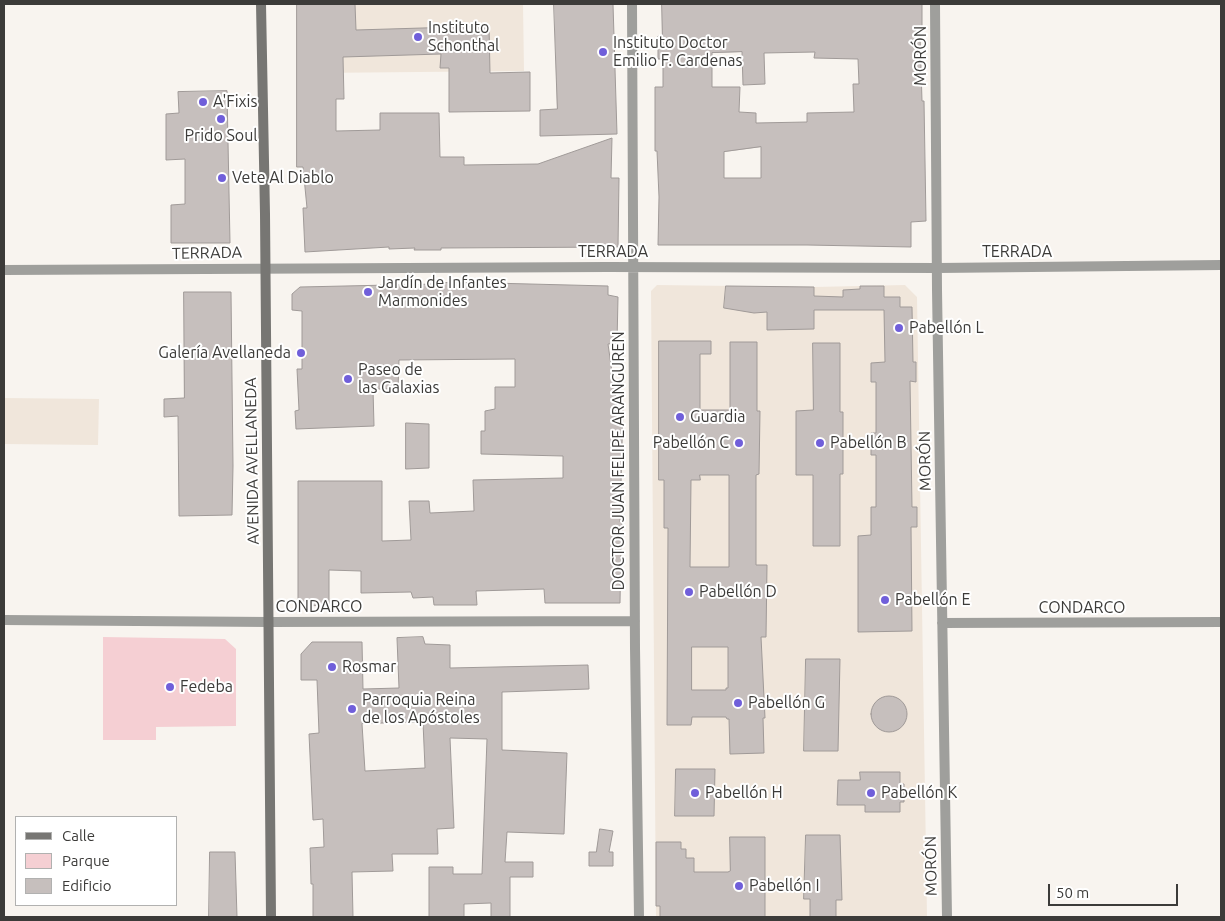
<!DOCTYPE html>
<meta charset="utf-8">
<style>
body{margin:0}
#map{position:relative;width:1225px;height:921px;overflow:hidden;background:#f8f4ef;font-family:Ubuntu,sans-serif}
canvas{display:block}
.frame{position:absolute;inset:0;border:5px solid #3c3b39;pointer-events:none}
.legend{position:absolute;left:15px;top:816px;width:162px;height:90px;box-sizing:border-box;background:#fff;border:1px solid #b1b1b0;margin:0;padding:6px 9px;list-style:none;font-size:15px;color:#3c3b39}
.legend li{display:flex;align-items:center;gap:10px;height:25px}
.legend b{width:25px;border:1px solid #b1b1b0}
.scale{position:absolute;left:1048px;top:884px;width:130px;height:22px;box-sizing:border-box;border:2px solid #3c3b39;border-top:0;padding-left:6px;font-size:15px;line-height:18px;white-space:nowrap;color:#3c3b39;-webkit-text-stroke:4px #fff;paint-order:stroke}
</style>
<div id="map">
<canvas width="1225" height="921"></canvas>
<div class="frame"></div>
<ul class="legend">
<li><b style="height:6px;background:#777673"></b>Calle</li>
<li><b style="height:14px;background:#f5cfd3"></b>Parque</li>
<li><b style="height:14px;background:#c6bfbd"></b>Edificio</li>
</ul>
<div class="scale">50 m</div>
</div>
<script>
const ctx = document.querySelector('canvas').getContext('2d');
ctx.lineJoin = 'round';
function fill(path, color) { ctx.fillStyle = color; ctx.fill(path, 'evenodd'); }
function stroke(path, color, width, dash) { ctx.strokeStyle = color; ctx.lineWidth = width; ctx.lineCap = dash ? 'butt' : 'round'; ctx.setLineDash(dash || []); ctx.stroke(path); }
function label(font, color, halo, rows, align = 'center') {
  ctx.font = font + ' Ubuntu,sans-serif'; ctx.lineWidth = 4; ctx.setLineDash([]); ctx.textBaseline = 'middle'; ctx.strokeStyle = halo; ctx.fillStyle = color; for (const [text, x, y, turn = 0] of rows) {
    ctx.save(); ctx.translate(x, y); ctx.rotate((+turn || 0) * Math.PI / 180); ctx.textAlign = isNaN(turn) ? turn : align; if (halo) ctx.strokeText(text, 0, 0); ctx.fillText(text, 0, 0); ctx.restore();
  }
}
const built = new Path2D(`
 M312,4H523L524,71L314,73Z
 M657,285L814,287L905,285L917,297L927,917H656L651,291Z
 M4,398L99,399L98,445L4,444Z`);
const green = new Path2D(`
 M103,637L225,639L236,649V726L156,727V740H103Z`);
const building = new Path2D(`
 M297,4H355L356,30L489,26L490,73L530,72V111L449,112V68H440L441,54L343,57L344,99H336V131L380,130V113H439L440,157H464V165L538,164L612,138L611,178H619L618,247L441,248V250H414L415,248L389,249V247L305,252L303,208H307L303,167H297Z
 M554,4H613L617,134L540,136V110L557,109Z
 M662,4H922V36H920L922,101H924L926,221L911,222V247L807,245H658L659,197L657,151H655V87H663V59H658V36H662ZM742,52L743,85L765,84L764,53L815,52L814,58L858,59L859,84H853L854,112L807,113V122L756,123V113L739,112L740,87H712V53ZM761,147V178H724V152Z
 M227,91L230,243H171V205L185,204V159L166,160V114L179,113L178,92Z
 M451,282L608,286V295L618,297L617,343L608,344L617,407H623L620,522L622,521V544L621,543L620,603H545L544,589L476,591L477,605H434L433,597L413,598L411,592L361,593V571L329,570V605L306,606L298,601V481H382V541L411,540L409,501H429L430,513L474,511L473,480L563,478V456L481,454V431H485V411L495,409V387H515V359L399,360L398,389H373L374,426L296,429L295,411L299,410L297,369H302V311L292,310V294L300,287L435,284Z
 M726,286L814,287V296L843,297V290L860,289V286H884V297H900V307H912L913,362H916V382L910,381L912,507H917V527H911L912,631L858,632V536L871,535V507H876V455H871V433H876V382H871V363L885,362L884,310H814V329L767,330V312L754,313L724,308Z
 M184,292H231L233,466L232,515L179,516L178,416L164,417V399L184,398Z
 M659,341H711V354H700V410H730V342H757V411H760L759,474L756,475V565H767L766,637H761L765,718H763L764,753L730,754L729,719H727L726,717H692L691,725H667L668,528H664V480H659ZM700,475H729V567H690L691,480H700ZM692,647H728V688H726V690H692Z
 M813,343H840V412H843V474H840V546H813V475H796V411L813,410Z
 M406,423L429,424V468L406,469Z
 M423,637L425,644L450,645V668L588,665L589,689L502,692V750L567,753L564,834L507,832L505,862H533V877H510V917H491V903L464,904V917H429V867H453V874H482L487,739L450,738L454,828L437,829L438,854H392L393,871L352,872L353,917H313V884H311L310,848L324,847L323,819L313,820L309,734L319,733L317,680H301V654L312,642H362L363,689L399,688L397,638ZM423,722L425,768L365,771L362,724Z
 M806,659H840L838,751H804Z
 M871 714a18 18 0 1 1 36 0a18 18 0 1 1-36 0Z
 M676,769H715L714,816H675Z
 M860,772H900V784H904V802H900V812H865V805H837L838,780H860Z
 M600,829L613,831L609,852H613V866H589V852H596Z
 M806,835H840L842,900H836V917H810V899H804Z
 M730,837H765V917H660V906H656V842H681V849H686V858H694V872H728L730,871Z
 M210,852H235L237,917H209Z`);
const street = new Path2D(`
 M632,4L635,648L639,917
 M935,4L937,290L947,917
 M4,270L607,267L938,268L1221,265
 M4,620L269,622L635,621
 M942,623L1221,622`);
const secondary = new Path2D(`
 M261,4L265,214L271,917`);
const markers = [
 [418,37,5,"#705fda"],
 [603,52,5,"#705fda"],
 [203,102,5,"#705fda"],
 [221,119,5,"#705fda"],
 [222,178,5,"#705fda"],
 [368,292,5,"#705fda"],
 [899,328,5,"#705fda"],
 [301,353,5,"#705fda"],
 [348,379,5,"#705fda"],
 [680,417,5,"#705fda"],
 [739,443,5,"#705fda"],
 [820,443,5,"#705fda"],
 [689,592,5,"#705fda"],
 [885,600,5,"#705fda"],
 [332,667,5,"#705fda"],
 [170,687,5,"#705fda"],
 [738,703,5,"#705fda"],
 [352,709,5,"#705fda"],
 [695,793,5,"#705fda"],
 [871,793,5,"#705fda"],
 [739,886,5,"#705fda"]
];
const poiNames = [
 ["Instituto",428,28],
 ["Schonthal",428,46],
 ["Instituto Doctor",613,43],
 ["Emilio F. Cardenas",613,61],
 ["A'Fixis",213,102],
 ["Prido Soul",221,136,"center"],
 ["Vete Al Diablo",232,178],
 ["Jardín de Infantes",378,283],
 ["Marmonides",378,301],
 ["Pabellón L",909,328],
 ["Galería Avellaneda",291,353,"right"],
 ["Paseo de",358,370],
 ["las Galaxias",358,388],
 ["Guardia",690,417],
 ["Pabellón C",729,443,"right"],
 ["Pabellón B",830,443],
 ["Pabellón D",699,592],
 ["Pabellón E",895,600],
 ["Rosmar",342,667],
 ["Fedeba",180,687],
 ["Parroquia Reina",362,700],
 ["de los Apóstoles",362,718],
 ["Pabellón G",748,703],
 ["Pabellón H",705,793],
 ["Pabellón K",881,793],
 ["Pabellón I",749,886]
];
const streetNames = [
 ["MORÓN",921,56,-90],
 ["TERRADA",613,252],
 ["TERRADA",1017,252],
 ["TERRADA",207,253,-1],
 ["AVENIDA AVELLANEDA",252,461,-91],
 ["DOCTOR JUAN FELIPE ARANGUREN",619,461,-90],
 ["MORÓN",925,461,-91],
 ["CONDARCO",319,607],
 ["CONDARCO",1082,608],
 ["MORÓN",931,866,-91]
];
fill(built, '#f0e6db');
fill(green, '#f5cfd3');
fill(building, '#c6bfbd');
stroke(building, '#a09a98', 1);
stroke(street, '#9f9f9c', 10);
stroke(secondary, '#777673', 10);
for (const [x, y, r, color] of markers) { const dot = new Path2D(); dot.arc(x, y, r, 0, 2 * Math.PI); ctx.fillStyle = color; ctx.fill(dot); stroke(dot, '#fff', 2); }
label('16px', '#3c3b39', '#fff', poiNames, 'left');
label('16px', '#3c3b39', '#fff', streetNames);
</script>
